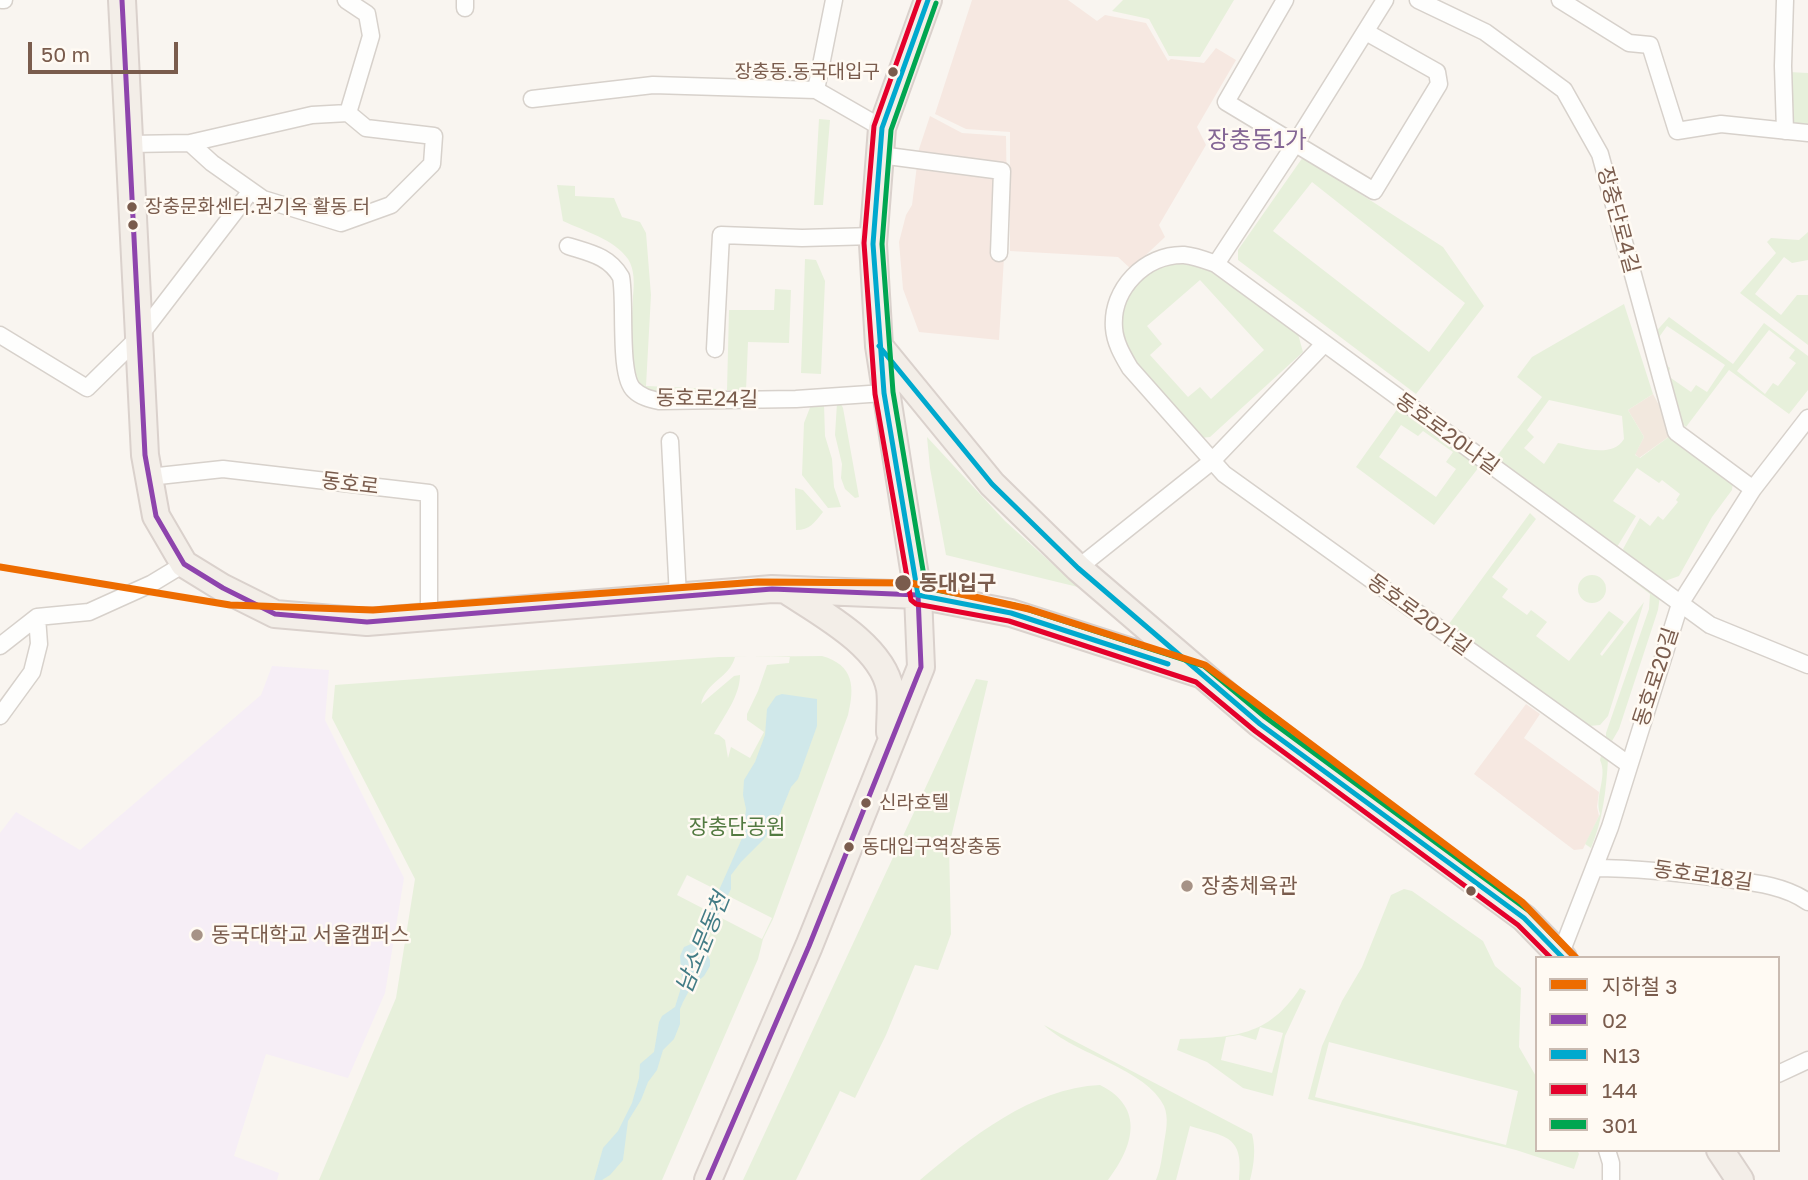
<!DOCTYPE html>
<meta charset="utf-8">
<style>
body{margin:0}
#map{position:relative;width:1808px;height:1180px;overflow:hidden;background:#f9f5f0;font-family:"Golos Text","Noto Sans KR",sans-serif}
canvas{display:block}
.legend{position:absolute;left:1535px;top:956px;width:245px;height:196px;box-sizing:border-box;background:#fffaf3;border:2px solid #cabbb1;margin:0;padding:9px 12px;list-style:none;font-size:21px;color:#7a5c4d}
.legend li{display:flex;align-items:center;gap:14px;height:35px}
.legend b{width:35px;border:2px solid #cabbb1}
.scale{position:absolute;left:28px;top:42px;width:150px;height:32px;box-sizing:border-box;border:4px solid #7a5c4d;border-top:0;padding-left:9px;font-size:21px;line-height:24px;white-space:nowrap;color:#7a5c4d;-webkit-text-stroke:5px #fffaf3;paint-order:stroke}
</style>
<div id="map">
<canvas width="1808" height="1180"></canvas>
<ul class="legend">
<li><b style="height:9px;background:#ed6c00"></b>지하철 3</li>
<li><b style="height:9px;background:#8e44ad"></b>02</li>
<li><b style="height:9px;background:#00a9ce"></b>N13</li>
<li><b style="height:9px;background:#e4002b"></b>144</li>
<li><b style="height:9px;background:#00a651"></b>301</li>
</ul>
<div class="scale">50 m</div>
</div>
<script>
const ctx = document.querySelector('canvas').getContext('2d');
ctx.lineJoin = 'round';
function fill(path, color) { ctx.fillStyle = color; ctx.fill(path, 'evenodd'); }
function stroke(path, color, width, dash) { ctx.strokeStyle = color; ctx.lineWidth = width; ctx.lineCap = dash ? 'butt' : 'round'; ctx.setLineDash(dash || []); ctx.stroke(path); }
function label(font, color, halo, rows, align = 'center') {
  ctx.font = font + ' "Golos Text","Noto Sans KR",sans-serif'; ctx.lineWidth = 5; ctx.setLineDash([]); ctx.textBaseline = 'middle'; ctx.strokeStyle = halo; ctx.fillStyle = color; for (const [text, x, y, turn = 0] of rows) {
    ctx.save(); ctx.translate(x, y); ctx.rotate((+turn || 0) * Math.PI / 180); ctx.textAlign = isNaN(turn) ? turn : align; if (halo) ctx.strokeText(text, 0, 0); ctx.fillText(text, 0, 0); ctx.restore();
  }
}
const residential = new Path2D(`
 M1653,394L1674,433L1639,458L1635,454L1644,437L1628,410Z`);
const commercial = new Path2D(`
 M972,0H1068L1097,21L1105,15L1146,23L1168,61L1171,59L1204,63L1216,48L1236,60L1197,127L1206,145L1159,225L1165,237L1131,269L1118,257L1010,251V132L966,129L935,114Z
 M930,116L962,133L1006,136L1007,208L999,340L919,332L903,289L899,242L906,215L912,205L919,149Z
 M1526,704L1540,714L1524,738L1599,792L1597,807L1599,816L1583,849L1574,850L1474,774Z`);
const education = new Path2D(`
 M272,666L329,670L325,720L404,878L385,993L348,1078L266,1054L234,1156L279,1173L277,1180H0V833L16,812L80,850L261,695Z`);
const green = new Path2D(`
 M1123,0H1234L1200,57L1169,56L1149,19L1112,11Z
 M1789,72L1808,73V129L1790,128Z
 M819,119L830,120L823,205H814Z
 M1303,157L1443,247L1484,306L1416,394L1238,260V250ZM1312,182L1465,303L1429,352L1273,231Z
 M557,185L575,186V196L614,198L622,217L640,222L646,233L651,295L646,386L718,389V396C698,397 677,399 658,397C622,392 633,322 633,296C634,284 635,270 628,259C614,239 584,231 563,221Z
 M1808,232V260L1792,263L1784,257L1755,294L1781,315L1797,295H1808V345L1740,293L1776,253L1767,242L1771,238L1799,240Z
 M1182,255L1246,285L1298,334L1303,352L1210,437L1192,439L1130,368L1115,309L1134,274ZM1200,280L1264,350L1211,399L1200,387L1188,397L1150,355L1162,344L1147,326Z
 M805,259L816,260L825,281L821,374L801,373Z
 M775,289L791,290L789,343L748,342L746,391L727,390L729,310H774Z
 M1624,304L1653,394L1628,410L1644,437L1635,455L1640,458L1674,433L1733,482L1732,490L1712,517L1679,576L1665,581L1628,559L1623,549L1640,518L1650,526L1658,516L1663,520L1678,502L1676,500L1680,494L1662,480L1659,483L1637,468L1613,501L1636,516L1617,547L1494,460L1542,397L1517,377L1532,357ZM1549,400L1622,416L1624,439C1611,460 1578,446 1558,443L1544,464L1524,448L1534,437L1527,430Z
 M1669,317L1733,364L1764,323L1808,356V390L1789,414L1729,370L1686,427L1675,419L1652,336ZM1667,326L1725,365L1707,392L1696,385L1691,392L1668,376L1670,368L1665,364V357L1658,350L1657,340ZM1769,330L1795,350L1789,358L1796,363L1778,386L1773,383L1765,394L1737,371Z
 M837,403L841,404L843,408L859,497L855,498L845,489L841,478L842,464L835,435Z
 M824,404L825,436L832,459L834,487L841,507L828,508L802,475L804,423L811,405Z
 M1398,408L1479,467L1434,525L1356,467ZM1401,425L1418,436L1423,431L1453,452L1446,462L1456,469L1436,497L1379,457Z
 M927,437L1005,521L1078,587L946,555L930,468Z
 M795,488L803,490L823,512C814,523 810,530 796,530Z
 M1530,513L1536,519L1492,577L1508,589L1502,597L1527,615L1531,610L1547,622L1536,636L1569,661L1609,611L1624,622L1600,654L1602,656L1644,602L1608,716L1600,725L1589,726L1582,724L1443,632Z
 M1565,526L1660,596L1658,610L1619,729L1612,741L1606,739V733L1649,609L1650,594L1564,528Z
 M1578 589a14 14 0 1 1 28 0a14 14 0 1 1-28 0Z
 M822,656C854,665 855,687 848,715L773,919L763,939L758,959L662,1180H319L396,998L415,879L332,718L335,685L719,657ZM790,656L789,663L767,665L758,691L747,714V720L764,732L750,758L731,747L728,758L725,740L719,735L714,734C724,716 740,696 740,675L734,676L701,704C707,680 729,679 735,657ZM687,875L772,918L762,939L677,895Z
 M976,679L988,681L949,846L951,934L938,970L915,965L886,1035L855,1098L840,1091L796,1180H743Z
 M1601,756L1608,760C1606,791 1603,819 1591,848L1585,844L1600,814C1594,796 1608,777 1600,760Z
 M1404,889L1412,891L1483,941L1495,966L1521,988L1519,1047L1537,1078V1150H1577L1579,1154L1574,1169L1516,1150L1308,1099L1322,1046L1342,1001L1362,967L1391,895ZM1329,1042L1518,1091L1506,1145L1315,1097Z
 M1300,988L1306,991L1285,1036L1273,1096L1243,1088L1207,1062L1177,1050L1180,1039C1234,1037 1268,1037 1300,988ZM1260,1027L1283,1033L1272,1073L1221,1060L1226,1037L1239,1035L1256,1040Z
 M1044,1025L1252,1134C1256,1149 1254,1165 1250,1180H1239C1244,1135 1226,1137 1190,1126L1176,1180H1156C1161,1168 1162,1156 1164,1143C1166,1131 1169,1118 1164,1106C1147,1069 1074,1054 1044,1025Z
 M1100,1085C1146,1108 1133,1147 1108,1180H920C970,1138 1032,1088 1100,1085Z`);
const water = new Path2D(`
 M782,694L817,699V726L798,779L791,787L778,819L764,839L741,862L731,875V889L703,946L710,960V966L704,976L691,987L683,1002L680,1009V1024L674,1039L663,1050L657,1070L648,1082L641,1100L628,1121L623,1160L610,1175L602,1180H594L603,1148L618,1131L632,1103L639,1078L640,1064L654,1052L659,1022L662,1016L675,1007L680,991L682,981L680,956L684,947L696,942L743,836L746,809L743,795L744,780L755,762L765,735L767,709L776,696Z`);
const street = new Path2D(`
 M2,0H4
 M346,0L367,14L371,36L348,113
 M465,0V8
 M1285,0L1226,102L1374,191L1439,84L1437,72L1366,32
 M1418,0L1485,32L1564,90L1600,154L1676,432L1753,489
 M1560,0L1629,43L1650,45L1677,131L1721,124L1808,133
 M1785,0L1783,66L1785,131
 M816,90L834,0
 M532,99L653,85L816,90L882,128
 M190,143L212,163L263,199L341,223L391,205L432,164L434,136L366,128L348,113
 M130,144L190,143L312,115L348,113
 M880,155L1002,171L999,253
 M568,246C590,253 609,256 621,277C626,301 618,376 634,390C641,397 650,399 659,401L796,399L884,393
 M1216,264L1295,144L1385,0
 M0,335L87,388L138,338L250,192
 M715,349L721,235L802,238L874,236
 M670,441L678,597
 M149,477L223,469L429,493V617
 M1078,568L1211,462L1324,344
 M0,646L37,617L89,612L151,584L184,564
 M0,716L32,672L39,644L37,617
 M1628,764L1224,474L1130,368C1123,356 1115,343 1114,328C1111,289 1145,254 1184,255C1195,256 1205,260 1216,264L1710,625L1808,665
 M1594,868C1637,868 1677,873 1719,878C1748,882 1783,884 1808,902
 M1559,958L1610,827L1680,604L1753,489L1808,418
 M1778,1074L1808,1060
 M1607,1150L1611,1163V1180`);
const primary = new Path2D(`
 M122,0L145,455L156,516L184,564L223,588L275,614L367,622L772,589L918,595L1011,613L1200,674
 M879,346L992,484L1078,568L1260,724L1524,918L1563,958
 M786,590C819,612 882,645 890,689C892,702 890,718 890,732
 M1720,1150L1740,1180
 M708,1180L809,946L921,667L918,595L879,346L873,244L882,128L928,0`);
const bus1 = new Path2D(`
 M122,0L145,455L156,516L184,564L223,588L275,614L367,622L772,589L918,595L921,667L809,946L708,1180`);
const bus2 = new Path2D(`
 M928,0L882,128L873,244L884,393L918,595L1011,613L1168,664
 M879,346L992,484L1078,568L1260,724L1524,918L1563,958`);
const bus3 = new Path2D(`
 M919,0L874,126L864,243L875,394L911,600L916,604L1009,621L1196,682L1255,731L1518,925L1551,958`);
const bus4 = new Path2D(`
 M936,3L891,130L882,244L893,392L926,588L1014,605L1204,666L1265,717L1529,911L1569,952`);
const metro1 = new Path2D(`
 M0,567L230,605L373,610L758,582L911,583L1029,609L1205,665L1522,902L1576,958`);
const markers = [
 [893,72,6,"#7a5c4d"],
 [132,207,6,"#7a5c4d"],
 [133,225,6,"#7a5c4d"],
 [903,583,9,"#7a5c4d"],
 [866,803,6,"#7a5c4d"],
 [849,847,6,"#7a5c4d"],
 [1187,886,7,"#a69286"],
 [1471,891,6,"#7a5c4d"],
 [197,935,7,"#a69286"]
];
const busNames = [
 ["장충동.동국대입구",880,72,"right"],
 ["장충문화센터.권기옥 활동 터",145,207],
 ["신라호텔",879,803],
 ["동대입구역장충동",862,847]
];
const streetNames = [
 ["장충단로4길",1618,220,75],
 ["동호로24길",707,399,1],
 ["동호로20나길",1447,434,36],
 ["동호로",350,484,7],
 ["동호로20가길",1419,615,36],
 ["동호로20길",1656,677,-72],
 ["동호로18길",1703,876,8]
];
const stopNames = [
 ["동대입구",919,583]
];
const parkNames = [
 ["장충단공원",737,827]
];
const poiNames = [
 ["장충체육관",1201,886],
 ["동국대학교 서울캠퍼스",211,935]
];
const waterNames = [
 ["남소문동천",703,943,-68]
];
const quarterNames = [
 ["장충동1가",1257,140]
];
fill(residential, '#f2e8de');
fill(commercial, '#f6e8e1');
fill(education, '#f6eef6');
fill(green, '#e7f0db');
fill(water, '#d0e8ea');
stroke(street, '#d7d1cb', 19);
stroke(primary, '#dad1cc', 30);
stroke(street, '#fefefd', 16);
stroke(primary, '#f3eee8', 26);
stroke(bus1, '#8e44ad', 5);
stroke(bus2, '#00a9ce', 5);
stroke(bus3, '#e4002b', 5);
stroke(bus4, '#00a651', 5);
stroke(metro1, '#ed6c00', 7);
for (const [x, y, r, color] of markers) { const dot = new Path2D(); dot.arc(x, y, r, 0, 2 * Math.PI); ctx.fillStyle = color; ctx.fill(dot); stroke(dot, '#fffaf3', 2.5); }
label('19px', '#7a5c4d', '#fffaf3', busNames, 'left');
label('21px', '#7a5c4d', '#fffaf3', streetNames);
label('bold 21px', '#7a5c4d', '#fffaf3', stopNames, 'left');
label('21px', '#537a41', '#fffaf3', parkNames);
label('21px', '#7a5c4d', '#fffaf3', poiNames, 'left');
label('italic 23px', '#437c86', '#fffaf3', waterNames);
label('24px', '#846695', '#fffaf3', quarterNames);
</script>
